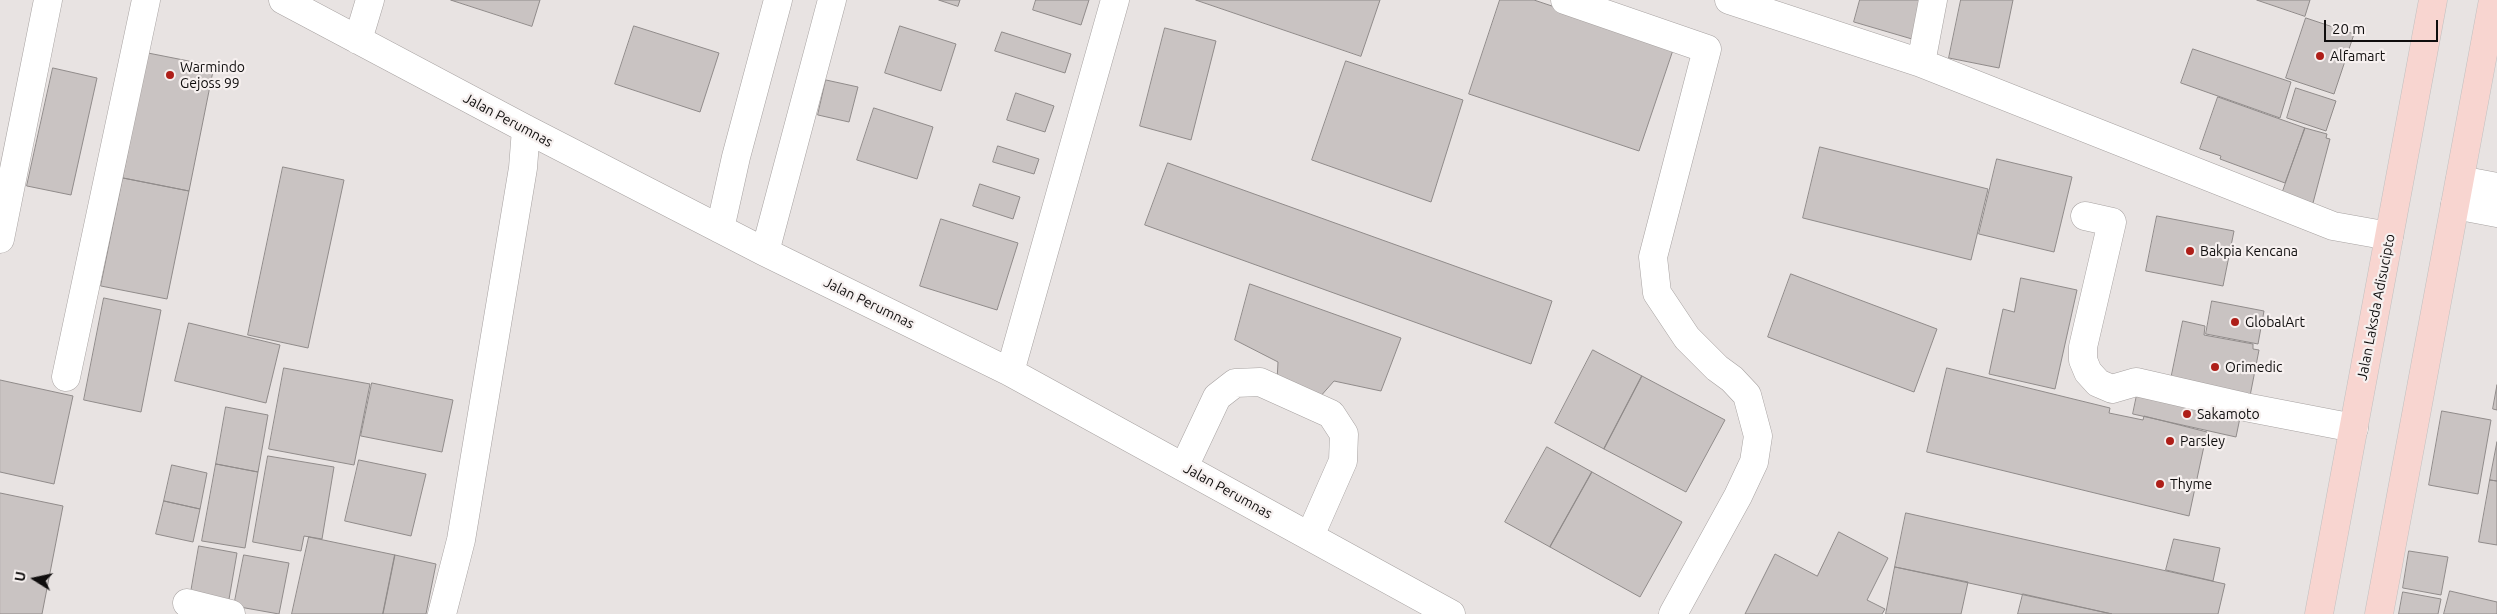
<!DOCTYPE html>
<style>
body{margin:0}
#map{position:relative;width:2497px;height:614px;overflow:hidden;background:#e8e3e2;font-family:Ubuntu,sans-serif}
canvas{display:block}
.north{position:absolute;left:10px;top:554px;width:50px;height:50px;-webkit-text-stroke:4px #f6f0ef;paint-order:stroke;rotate:280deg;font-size:14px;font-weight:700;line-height:20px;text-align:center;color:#0f0d0d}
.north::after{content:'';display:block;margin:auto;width:18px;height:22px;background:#0f0d0d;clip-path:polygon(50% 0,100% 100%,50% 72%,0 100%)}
.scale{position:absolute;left:2324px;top:20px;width:114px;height:22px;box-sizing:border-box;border:2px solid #0f0d0d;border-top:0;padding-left:6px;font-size:15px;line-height:18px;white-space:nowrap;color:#0f0d0d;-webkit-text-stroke:4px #f6f0ef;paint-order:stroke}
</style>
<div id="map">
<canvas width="2497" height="614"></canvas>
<div class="north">U</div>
<div class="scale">20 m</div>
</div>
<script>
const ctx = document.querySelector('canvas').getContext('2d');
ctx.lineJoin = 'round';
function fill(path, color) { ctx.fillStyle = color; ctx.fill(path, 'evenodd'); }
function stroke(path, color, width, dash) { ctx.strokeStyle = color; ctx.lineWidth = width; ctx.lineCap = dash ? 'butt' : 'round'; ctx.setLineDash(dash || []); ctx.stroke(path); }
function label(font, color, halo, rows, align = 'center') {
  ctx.font = font + ' Ubuntu,sans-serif'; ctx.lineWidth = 4.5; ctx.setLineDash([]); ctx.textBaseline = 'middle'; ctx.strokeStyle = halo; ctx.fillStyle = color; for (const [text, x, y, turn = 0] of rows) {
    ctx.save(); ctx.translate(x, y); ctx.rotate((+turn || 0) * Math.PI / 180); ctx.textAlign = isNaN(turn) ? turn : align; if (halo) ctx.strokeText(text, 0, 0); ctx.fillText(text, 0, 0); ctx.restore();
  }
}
const building = new Path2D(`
 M451,0H540L532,26Z
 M939,0H960L958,6Z
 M1036,0H1089L1081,25L1033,10Z
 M1196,0H1380L1361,56Z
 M1500,0H1534L1674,47L1639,151L1469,94Z
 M1860,0H1924L1912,39L1854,22Z
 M1961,0H2013L1999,68L1949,58Z
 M2257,0H2310L2305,16Z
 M2306,18L2354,34L2334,94L2286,78Z
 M634,26L719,53L700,112L615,84Z
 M900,26L956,44L941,91L885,73Z
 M1165,28L1216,41L1191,140L1140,126Z
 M1002,32L1071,54L1065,73L995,51Z
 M2193,49L2291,82L2280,118L2181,83Z
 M148,53L214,66L189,191L123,178Z
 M1346,61L1463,100L1431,202L1312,160Z
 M53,68L97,78L71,195L27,186Z
 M826,80L858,87L849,122L818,115Z
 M2296,88L2336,101L2326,131L2287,118Z
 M1016,93L1054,106L1045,132L1007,120Z
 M2218,97L2305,128L2285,183L2220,159L2221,156L2200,149Z
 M874,108L933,127L917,179L857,160Z
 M2305,128L2327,134L2326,138L2330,139L2313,203L2282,194Z
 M998,146L1039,159L1034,174L993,162Z
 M1820,147L1988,189L1971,260L1803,218Z
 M1997,159L2072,177L2054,252L1979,234Z
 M1168,163L1552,301L1531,364L1145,225Z
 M283,167L344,180L308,348L248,335Z
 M123,178L189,191L167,299L101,286Z
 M980,184L1020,197L1013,219L973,206Z
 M2157,216L2234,231L2223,286L2146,271Z
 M941,219L1018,243L997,310L920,286Z
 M1791,274L1937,329L1914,392L1768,337Z
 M2021,278L2077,290L2055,389L1989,374L2003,309L2014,312Z
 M1250,284L1401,338L1381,391L1334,381L1319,398L1277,381L1278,362L1235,340Z
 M104,298L161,310L141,412L84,400Z
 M2212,301L2264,311L2258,344L2206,334Z
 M2183,321L2205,326L2204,335L2253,344V349L2259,350L2250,396L2170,384Z
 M189,323L280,345L266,403L175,381Z
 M1593,350L1642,376L1604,449L1555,423Z
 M284,368L370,384L354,465L269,449Z
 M1947,368L2110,408L2109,413L2143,420L2144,416L2207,432L2189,516L1927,452Z
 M1642,376L1725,420L1686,492L1604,449Z
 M0,380L73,396L54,484L0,472Z
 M372,383L453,400L442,452L361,436Z
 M2497,385V410L2493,409Z
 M2138,390L2241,413L2236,437L2133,414Z
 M226,407L268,415L258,472L216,464Z
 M2442,411L2491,420L2478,494L2429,485Z
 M2497,442V481L2490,480Z
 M1547,447L1592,472L1550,547L1505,522Z
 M268,456L334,467L322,539L304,536L301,551L253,542Z
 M359,460L426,474L411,536L345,521Z
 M216,464L258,472L245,548L202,541Z
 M172,465L207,473L200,509L164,501Z
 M1592,472L1682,522L1640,597L1550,547Z
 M2490,480L2497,481V545L2479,542Z
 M0,493L63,506L42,614H0Z
 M164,501L200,509L193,542L156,534Z
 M1906,513L2225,584L2218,614H2112L1895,567Z
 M1839,532L1888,558L1867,600L1885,609L1882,614H1745L1775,554L1817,576Z
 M309,537L395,555L383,614H292Z
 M2174,539L2220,548L2213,581L2166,570Z
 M199,546L237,553L228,605L190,598Z
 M2409,551L2448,557L2441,595L2403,588Z
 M244,555L289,563L279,614L234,606Z
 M395,555L436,564L426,614H383Z
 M1895,567L1968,582L1961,614H1886Z
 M2450,591L2497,602V614H2444Z
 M2403,592L2441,599L2438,614H2399Z
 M2023,594L2112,614H2018Z`);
const minor = new Path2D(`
 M283,0L526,129L765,252L1010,372L1451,614
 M1565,0L1707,49L1653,257L1657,293L1687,338L1717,368L1732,379L1747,395L1758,436L1754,462L1738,496L1673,614
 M1729,0L1921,63L2333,226L2389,236
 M358,40L370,0
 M1921,63L1933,0
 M2460,180L2497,187
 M2455,205L2497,213
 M2085,216L2112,222L2083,347V360L2088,372L2098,383L2112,389L2136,382L2245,407L2354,428
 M720,229L736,157L778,0
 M0,239L48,0
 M765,252L832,0
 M1010,372L1115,0
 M66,377L146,0
 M1184,467L1217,397L1235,383L1260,382L1331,414L1344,434L1343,461L1310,536
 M187,603L231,614
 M442,614L461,540L523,168L526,129`);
const major = new Path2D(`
 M2319,614L2433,0
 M2379,614L2493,0`);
const markers = [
 [2320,56,5,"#ae1e18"],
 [170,75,5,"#ae1e18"],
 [2190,251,5,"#ae1e18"],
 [2235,322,5,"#ae1e18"],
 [2215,367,5,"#ae1e18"],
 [2187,414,5,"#ae1e18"],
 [2170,441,5,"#ae1e18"],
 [2160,484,5,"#ae1e18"]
];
const poiNames = [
 ["Alfamart",2330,56],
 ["Warmindo",180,67],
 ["Gejoss 99",180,83],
 ["Bakpia Kencana",2200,251],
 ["GlobalArt",2245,322],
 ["Orimedic",2225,367],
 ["Sakamoto",2197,414],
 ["Parsley",2180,441],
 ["Thyme",2170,484]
];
const streetNames = [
 ["Jalan Perumnas",508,120,28],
 ["Jalan Perumnas",869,303,26],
 ["Jalan Laksda Adisucipto",2376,307,-79],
 ["Jalan Perumnas",1228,491,29]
];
fill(building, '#c9c3c2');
stroke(building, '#908b8a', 1);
stroke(minor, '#a7a2a1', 29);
stroke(major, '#c1c0c0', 29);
stroke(minor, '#fff', 28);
stroke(major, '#f8d5d0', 28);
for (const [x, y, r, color] of markers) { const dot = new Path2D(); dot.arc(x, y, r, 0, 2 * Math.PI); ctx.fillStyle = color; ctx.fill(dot); stroke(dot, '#f6f0ef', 2); }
label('14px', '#0f0d0d', '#f6f0ef', poiNames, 'left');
label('14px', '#0f0d0d', '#f6f0ef', streetNames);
</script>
